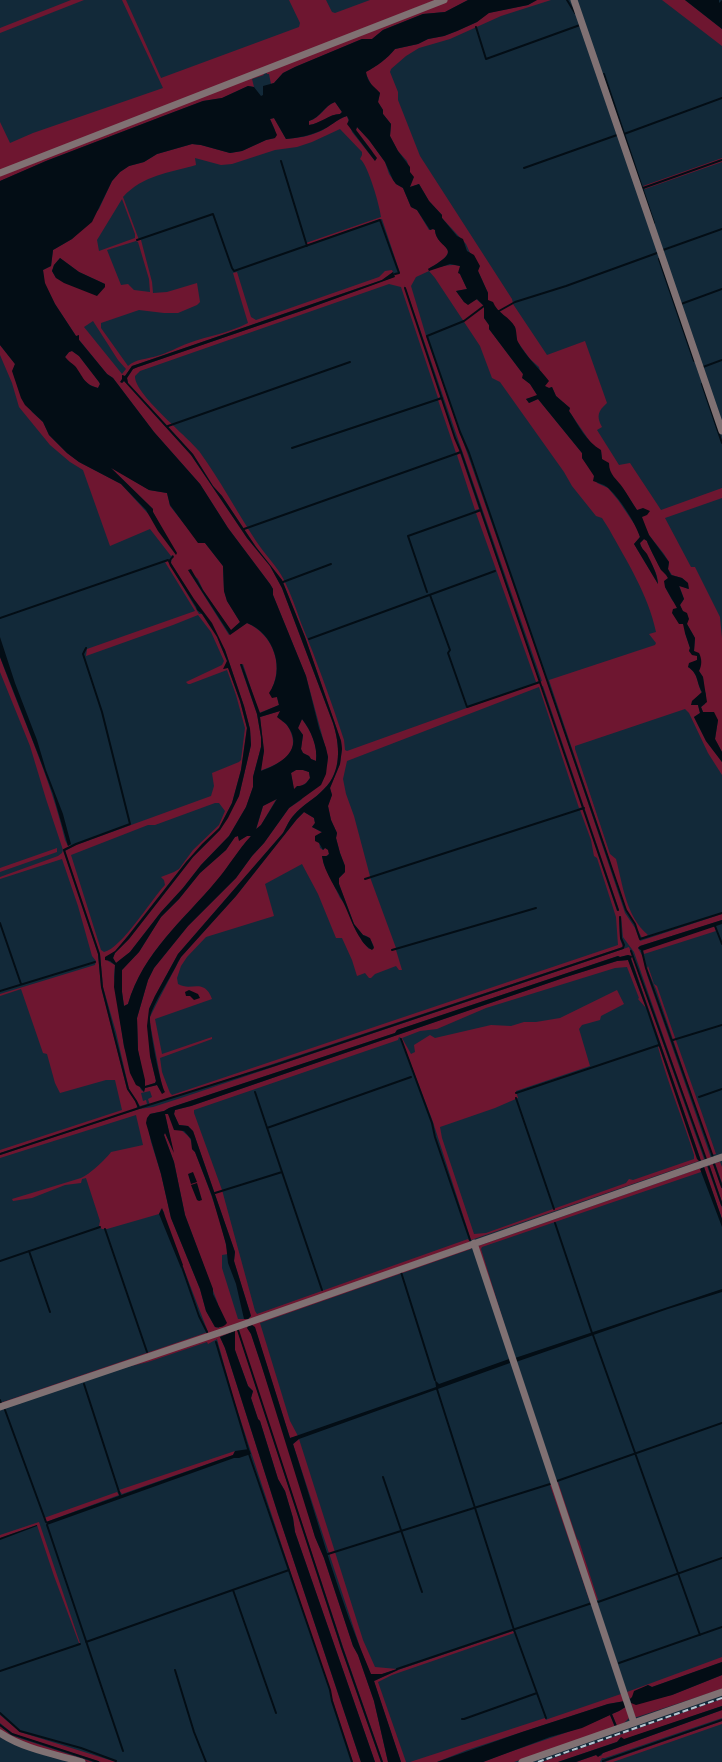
<!DOCTYPE html>
<style>
body{margin:0}
canvas{display:block;background:#122939}
</style>
<canvas width="722" height="1762"></canvas>
<script>
const ctx = document.querySelector('canvas').getContext('2d');
ctx.lineJoin = 'round';
function fill(path, color) { ctx.fillStyle = color; ctx.fill(path, 'evenodd'); }
function stroke(path, color, width, dash) { ctx.strokeStyle = color; ctx.lineWidth = width; ctx.lineCap = dash ? 'butt' : 'round'; ctx.setLineDash(dash || []); ctx.stroke(path); }
const green = new Path2D(`
 M71,0H84L0,33V28Z
 M122,0H126L161,78L299,27L300,23L289,0H326L332,12L335,13L370,0H436L0,171V122L10,143L33,133L163,88Z
 M448,0H468L445,12L423,14L383,30L372,39H362L295,67L283,73L274,83L271,84L269,74H267L266,72Z
 M537,0H551L501,16L450,39L419,48L406,56L391,69L390,72L398,92V100L420,156L512,299L513,304L547,355L585,341L607,403C598,411 596,416 602,427L597,430L619,465L630,463L661,510L722,488V498L665,518L691,567H695L720,617L722,638V752L715,739L718,720L703,712L701,707L705,704L706,694L704,690L703,677L699,671L700,656L694,651L695,638L687,624L680,605L684,599L679,585L688,589V583L682,578L672,575L668,569L669,562L664,554L649,535L637,510L624,490L614,479L602,459L601,451L593,446L569,411L570,408L556,396L552,387L549,388L544,386L539,367L530,359L517,341L515,327L487,300L488,293L466,244L442,218V215L429,201L419,184L410,187V172L407,161L398,151L390,136L391,124L383,114V110L378,102L380,93L372,86L365,72C377,66 387,59 395,49L418,44L428,39L444,36L457,31L477,22L488,13L528,5Z
 M662,0H685L722,29V46Z
 M263,73L264,75L252,79L254,87L248,86L222,98L203,101L166,115L46,161L0,181V176Z
 M335,102L342,112L340,114C330,114 320,124 309,125V121C321,118 324,106 335,102Z
 M347,116L352,132L375,161L372,151L356,130L357,127L369,140L385,162L389,174L396,184L403,188L411,207L417,210L429,230L433,229L435,230C436,249 468,247 428,269C440,268 449,263 460,266V274L467,289L456,291L464,302L468,304L476,299L484,306V318L489,325V329L523,374V378L530,384L538,396L526,399L529,403L538,399L582,453V458L592,471L597,483L608,488L618,500L637,528L640,537L634,544L658,584C658,567 644,558 640,543L644,539L647,541C647,543 660,568 662,570C664,573 666,574 668,578L665,587L672,600L675,603L685,627V633L690,648L689,651L697,655V660L688,667C699,674 696,682 702,693L692,701L698,705L700,713L694,717L706,741L722,762V775L708,753L689,713L685,709L575,746V749L610,854L616,859C623,886 626,916 648,935L642,938L626,909L549,680L655,645L656,643L649,634L656,632C648,594 627,562 609,529L602,518L596,516L572,486L564,472L500,382L492,378L480,346L435,278L429,271L416,277L411,286L426,336L547,681L625,913L635,928L640,941L722,914V920L640,946L638,948L643,957L647,975L711,1158L706,1159L634,952L623,937L621,916L619,917L620,939L623,947L150,1105L148,1099L152,1097L150,1091L141,1093L143,1101L146,1100L147,1104L140,1106L129,1089L116,1032L103,987L100,954L65,851L76,845L211,796L214,786L212,773L239,762L241,760L245,728L236,695L227,670L190,684H188L186,682L222,665L224,661L211,632L198,615L173,625L86,656L87,649L195,611L165,562L168,561L199,614H202L217,637L227,661L224,669L228,667L240,701L247,728L241,770L232,803L219,828L186,862L108,961L115,965L114,977L124,1047L141,1090L144,1092L145,1088L157,1085L160,1090L164,1092L161,1081L150,1023V1017L158,1001L181,957L236,896L297,819L304,812L314,818L315,823L312,827L323,833L318,835L320,848L323,850L325,848L328,849L329,854L326,856H322L324,865L340,898L345,904L354,927L362,941L369,949L374,947C372,942 370,936 363,935L354,924L339,884V878L345,872V866L340,853L336,838L337,833L331,820L328,806L332,795L330,788L340,764L342,749L341,741L305,637L282,580L256,547L222,496L213,486L193,454L139,395L128,383L127,378L133,369L138,367L304,310L394,277L395,274L400,273L382,219L377,220L307,245L306,243L381,217C380,207 368,164 360,159L362,155V152L340,129L312,142L297,147L275,150L232,164L221,165L195,158L196,165C169,173 143,175 123,197L139,240H141L152,282L153,293L167,292L197,283L200,302L197,305L178,313H164L139,310L101,323V328L128,366C135,359 148,359 157,356C168,353 178,347 189,343C208,336 229,333 248,323L233,273L237,272L251,317L256,320L379,277L385,271L392,270L393,272L382,280L138,364L132,366L125,376L122,375V383L124,381L191,455L247,538L270,566L282,588L333,723C340,745 342,772 324,789C315,799 302,805 294,815C289,820 286,828 283,833L178,954L155,996L149,1009L150,1056L156,1081L155,1083L145,1086L138,1050L137,1018L148,980L154,968L188,926L236,878L252,856L264,843L289,808L301,800L327,765L328,757L306,676L273,595V589L270,584L228,528L200,484L154,432L113,378L107,374L76,336L55,304L44,283L43,270L51,266L53,250L72,239L99,209L112,181L120,172L129,166L144,162L157,154L192,144L201,145L230,153L242,151L266,140L275,138V130L270,119L274,118L286,139C299,138 311,136 323,130C331,125 338,119 347,116ZM122,199L135,234V238L99,251L97,240ZM136,241L138,242L149,279L150,292L134,290L128,284L121,285L107,250ZM60,258L79,272L105,284L56,278L52,271L54,265ZM389,284L401,287L438,398L441,397L404,285L406,289L542,681L347,751L345,750L344,740C331,701 317,661 301,623C296,609 291,594 284,580C277,566 265,555 256,541C237,512 220,480 199,451C186,435 134,394 135,376L140,371ZM93,321L118,360L126,369L122,374L84,327ZM541,686H543L619,910L617,911L583,809L580,810L591,840L594,856L597,858L616,917L618,945L172,1095L170,1093L162,1072L160,1058L212,1039V1037L162,1054L155,1019L212,999C204,977 191,992 178,984L177,978L181,966L187,957L206,937L274,916L265,884L302,864L318,894L336,938H342L352,960L357,976L365,973L369,978H371L375,974L396,966L399,970H402L396,950H393L396,948L371,880L354,816L346,794L343,779L347,761L539,687L579,808L583,807ZM215,803H219L225,811L219,825L193,850L179,869L174,872L161,877L164,880L165,885C150,901 122,948 104,952L101,950L71,855L148,825H155Z
 M722,158V162L645,189L643,186Z
 M0,345L15,364L13,371L16,380L32,412L43,422L49,435L67,453L79,462L121,484L162,529L153,512V509L109,466L149,490L167,493L170,506L185,525L205,543L223,566L224,591L227,601L240,622L231,631L203,590L198,579L188,570L229,635L247,623C272,634 284,664 272,688L277,697L279,705L259,713L243,664L240,665L257,714L261,737V747L253,777V787L246,807L229,836L201,865L183,888L161,912L130,952L116,963L113,958L115,953L129,939L193,857L220,830L239,796L251,745L250,729L244,706L225,650L171,563L173,555L171,556L150,529L110,546L83,470L70,462L50,445L19,407L12,383L0,355Z
 M72,351L79,356L99,382L100,384L98,388C82,384 76,369 65,357L69,352Z
 M441,399L460,451L456,453L438,400Z
 M460,453L479,509L475,510L457,455Z
 M480,511L539,681L536,682L476,513Z
 M0,657C22,718 50,776 65,840L68,846L72,845L63,850L98,954L101,987L127,1089L138,1105L136,1109L0,1153V1150L122,1110L115,1080H106L60,1093L55,1083L47,1054L43,1053L21,989L0,996V994L95,965L96,961L92,956L78,906L62,859L0,879V877L58,856L62,853L63,850L46,799L30,746L0,672Z
 M280,711L282,721C288,725 290,729 292,736C298,756 276,765 260,771L264,751L260,717Z
 M302,719C311,731 318,746 316,761L311,759L309,756L303,753L301,749L303,735L298,728Z
 M296,770H303L309,772L310,778L306,783L294,790L291,773Z
 M277,798L261,825L256,830L263,806Z
 M238,836L239,840L247,836H251C238,850 229,867 216,882C183,920 143,953 128,1004L124,1006L122,992V970L139,952L161,917L179,899L200,873L226,850L235,837Z
 M57,848V852L0,872V868Z
 M714,926L716,931L644,954L643,950Z
 M629,947L704,1159L701,1161L631,958L632,957L628,955L620,957L618,956L397,1030L395,1033L169,1108L164,1111L150,1114L149,1132L151,1142L161,1174L171,1218L200,1289L206,1311L215,1327L219,1328L218,1304L185,1215L174,1162L164,1135L165,1132L173,1151L165,1114H168C172,1118 176,1125 180,1129C188,1136 192,1137 192,1149L195,1152C208,1185 221,1219 228,1254L222,1255V1268L238,1319H248L251,1316L234,1261L235,1252L193,1131L188,1126L179,1125L174,1114L175,1110L191,1106L566,977L617,961L628,960L646,1008L638,999L639,998L627,967L615,968L486,1008L437,1029L420,1031L402,1038L411,1054L415,1052L414,1045L430,1035L435,1038L491,1025L511,1026L524,1022H536L560,1018L617,990L624,1004L601,1016L600,1020L582,1025L579,1029L590,1066L516,1091L518,1098L495,1108L440,1127L442,1138L474,1234L486,1233L626,1183L629,1179L633,1180L694,1159V1155C683,1119 668,1084 658,1047L659,1046L699,1161L471,1240L433,1122L401,1038L399,1037L398,1040L194,1110V1113L222,1190L255,1311L257,1314L468,1239L470,1242L249,1320L1,1405L0,1403L208,1332L165,1220L164,1212L161,1209L159,1214L107,1229H102L99,1226L100,1221L86,1178L82,1179L81,1183L65,1185L32,1198L13,1201L12,1199L81,1178C89,1175 106,1159 111,1152L143,1145L136,1115L0,1158V1155L139,1109L153,1107L184,1097Z
 M648,966L654,984L657,986C676,1042 697,1098 716,1154L712,1155L656,989L647,969Z
 M720,1162L722,1167V1183L715,1163Z
 M713,1164L722,1189V1202L709,1165Z
 M707,1166L722,1208V1219L704,1167Z
 M701,1168V1172L482,1247L481,1249L516,1362L478,1246Z
 M471,1247V1249L260,1323L290,1421L298,1436L290,1438L255,1328L248,1326V1328L251,1334L293,1460L315,1537L324,1558L353,1646L358,1655L374,1701L388,1762H383L343,1647L238,1330L237,1329L341,1648L381,1762H375L295,1532L293,1518L285,1491L278,1479L260,1421L258,1419L251,1398L253,1391L248,1386L235,1350V1331L220,1337L225,1348L278,1514L361,1762H353L233,1397L217,1339L208,1344L207,1342L148,1362L123,1368Z
 M299,1439L363,1640L375,1667L397,1669L382,1674L371,1675L362,1653L293,1444Z
 M235,1451L233,1455L122,1494L119,1490Z
 M558,1482L577,1539L579,1541L598,1600H595L555,1483Z
 M553,1484L592,1601L590,1602L550,1485Z
 M117,1492L119,1495L46,1522L44,1518Z
 M39,1522L80,1643H79L54,1576L37,1525L0,1538V1535Z
 M513,1631L514,1633L392,1675L378,1682L406,1762H401L374,1681L398,1670Z
 M722,1657V1662L652,1687L648,1685L630,1699L627,1692Z
 M722,1675V1689L637,1717H635L631,1703L672,1695Z
 M621,1694L625,1701L608,1704L467,1750L437,1762H410L545,1718L546,1720L548,1719Z
 M722,1699V1706L558,1762H542Z
 M627,1706L629,1718L624,1723L617,1726L612,1714L619,1711Z
 M722,1710V1718L605,1758H602L600,1762H576L596,1755L601,1756L603,1753Z
 M0,1715L20,1732L116,1762H101L20,1736L12,1733L0,1723Z
 M610,1715L615,1727L514,1762H483C525,1745 569,1734 610,1715Z
 M722,1721V1724L613,1762H605Z
 M0,1726L11,1735L22,1739L93,1762H88L17,1741L0,1731Z`);
const water = new Path2D(`
 M468,0H537L528,5L489,13L477,22L457,31L444,36L428,39L418,44L395,49C387,59 377,66 366,72C368,84 373,85 380,93L378,102L383,110V114L391,124L390,136L398,151L410,167V172L414,177L410,187L419,184L429,201L442,215V218L457,236L463,239L467,251L474,255L480,266L478,271L488,293V300L493,302C497,313 510,317 515,327C517,332 516,338 518,342C526,357 539,368 549,381L545,386L549,388L552,387L556,396L570,408L569,411C578,424 586,442 601,450L602,459L609,463C609,475 617,479 623,488C628,495 632,503 637,510L643,508L650,511L647,515L642,517L649,535L669,562L668,569L671,575L682,578L688,583L689,589L679,586L684,599L680,605L683,611L687,613L689,619L687,624L695,638L694,651L699,653C702,659 702,665 699,671L703,677L707,702L701,707L703,712H714L718,720L715,739L722,752V762L706,741L694,717L700,713L698,705H691L692,701L702,692C696,682 699,674 688,667L689,663L697,660V656L692,655L689,651L690,648L685,633L683,624H679L672,613L673,609L677,608L665,587L664,581L668,578C666,574 664,573 661,570C660,568 647,543 647,541L644,539L640,543C641,548 644,550 647,554C652,564 657,573 658,584L634,544L640,537C635,522 619,497 607,487C603,484 598,483 593,481L594,476L582,458V453L538,399L529,403L526,399L537,395L530,384L522,378L523,374L489,329V325L484,318V306L477,299L468,305L464,302L456,291L467,289L460,274L458,273L460,266L450,264L429,271L428,269C468,247 436,250 435,230L433,229L430,230L417,210L411,207L403,188L396,184L393,180L385,162L369,140L357,127L356,130L377,158L375,161L347,124L349,120L347,116C337,119 330,127 320,131C308,136 298,138 286,139L274,118L270,119L277,135L275,138L266,140L242,151L230,153L201,145L192,144L157,154L144,162L129,166L120,172L112,181L92,222L72,239L53,250L51,266L43,270L45,283L55,304L76,336L79,335V340L107,374L113,378L154,432L200,484L228,528L270,584L273,589V595L306,676L319,728L326,748L328,757L326,774L321,785L289,808L264,843L252,856L236,878L188,926L154,968L148,980L137,1018L138,1050L145,1080V1086L155,1083L156,1081L150,1056L147,1026L149,1009L155,996L178,954L283,833C286,828 289,820 294,815C302,805 315,799 324,789C342,772 340,745 333,723L282,588L270,566L247,538L191,455L124,381L122,383L120,382L122,379V375L125,376L132,366L138,364L382,280L393,272L395,277L304,310L138,367L133,369L127,378L128,383L139,395L193,454L213,486L222,496L256,547L282,580L305,637L341,741L342,749L340,764L330,788L332,795L328,806L331,820L337,833L336,838L340,853L345,866V872L339,878V884L354,924L363,935L370,938L374,948L372,950C368,948 363,943 361,939C354,929 350,917 345,906C338,890 324,873 322,856H327L329,854L328,850L325,848L323,850L319,843L315,841V836L322,832L312,827L315,823L314,818L304,812L297,819L236,896L181,957L178,962C171,977 153,1004 150,1017C149,1027 160,1084 165,1092L162,1094L157,1085L145,1088L144,1092L140,1087L136,1085L130,1073L124,1046L114,987L115,965L110,961L105,960V957L115,951L128,936L186,862L202,844L219,828L232,803L241,770L247,728L240,701L228,668L223,669L227,661L217,637L202,614L197,610L196,607L170,566L168,561L173,555L174,557L171,560V563L194,599L212,623L225,650L244,706L250,729L251,745L239,796L228,818L220,830L193,857L129,939L115,953L113,958L116,963L130,952L161,912L183,888L201,865L229,836L246,807L253,787V777L261,747V737L257,714L240,664H242L260,713L279,705L277,697L272,698L269,693C286,670 274,633 247,623L230,635L188,570L191,569L203,590L231,630L240,622L227,601L224,591L223,566L205,543H198L170,505L167,493L149,490L111,468L153,509V512L177,553L176,555L158,531L146,510L121,484L79,462L67,453L49,435L43,422L25,405L21,398L12,371L15,364L0,345V181L46,161L166,115L203,101L222,98L248,86L254,87L261,96L263,95V86L274,83L283,73L295,67L362,39H372L383,30L423,14L445,12ZM335,102L342,112L340,114C329,114 320,124 309,125V121C321,117 324,106 335,102ZM72,351L79,356L99,382L100,384L98,388C84,385 83,376 75,366C72,363 68,361 65,357L69,352ZM280,711L277,717C280,720 285,722 287,725C305,749 281,764 261,771L264,751L260,717ZM302,719C311,730 318,747 316,761L311,759L309,756L303,753L301,749L303,735L298,728ZM296,770H303L309,772L310,778C306,784 304,786 297,786L294,789L291,773ZM277,799L261,825L256,829L263,806ZM238,836L239,841L247,836H251C238,850 229,866 217,880C184,920 143,952 128,1004L124,1006L122,992V970L139,952L161,917L179,899L200,873L226,850L235,837Z
 M685,0H719V3L722,0V29Z
 M60,258L79,272L105,284V287L97,296L64,283L56,278L52,271L54,265Z
 M0,637L15,683L37,740L46,770L63,814L71,844L68,846L53,794L38,754L0,657Z
 M722,920V924L642,951L638,948L640,946Z
 M628,955L632,956L631,959L701,1161H699L697,1159L646,1008L628,960L617,961L566,977L191,1106L175,1110L174,1114L179,1125L188,1126L193,1131L235,1252L234,1261L251,1316L248,1319H244L236,1284L228,1263L226,1244L212,1196L195,1152L192,1149L191,1139L184,1131L174,1130L168,1114H165L174,1153L165,1133L164,1135L174,1162L185,1215L213,1289V1294L227,1323C224,1327 220,1328 215,1327L206,1311L200,1289L171,1218L161,1174L146,1123L147,1118L150,1114L164,1111L169,1108L395,1033L397,1030L618,956L620,957Z
 M189,990L198,994L200,998L194,1000L190,996H186L185,992Z
 M704,1167L722,1219V1227L700,1169Z
 M193,1172L197,1182L191,1184L188,1174Z
 M197,1183L202,1200L199,1201L197,1200L191,1185Z
 M162,1208L183,1265L181,1268L159,1214Z
 M722,1289V1292L668,1309L516,1362L515,1358Z
 M252,1325L255,1327L290,1438L436,1387L435,1380L439,1384L509,1359L510,1363L299,1439L293,1444C318,1521 339,1600 371,1674H382L397,1669L398,1670L374,1681L401,1762H388L374,1701L358,1655L353,1646L324,1558L315,1537L261,1364L251,1334L247,1328L248,1326Z
 M235,1331V1350L248,1386L253,1391L251,1398L258,1419L260,1421L278,1479L285,1491L293,1518L295,1532L375,1762H361L278,1514L225,1348L220,1337Z
 M249,1449L251,1454L239,1458H234L47,1525L46,1522L233,1455L235,1451Z
 M37,1525V1526L0,1540V1538Z
 M722,1662V1675L672,1695L636,1705L631,1703L630,1699L632,1697L634,1691L648,1685L652,1687Z
 M625,1701L627,1706L619,1711L612,1714L617,1726L615,1727L610,1715L582,1728L550,1737L483,1762H437L522,1732L608,1704Z
 M722,1706V1710L603,1753L598,1757L596,1755L576,1762H558L617,1742L621,1737L624,1739Z`);
const stream = new Path2D(`
 M567,0L575,13
 M476,27L486,59L580,25
 M604,74L654,223
 M624,134L722,98
 M281,161L307,246
 M524,168L617,135
 M643,188L722,160
 M137,240L213,214L232,268L234,271L380,220L399,273L395,274
 M663,250L722,229
 M659,259L694,361
 M405,288L455,438L461,452L618,910
 M681,304L722,289
 M484,306L464,321L427,336L460,432L469,453L626,910L635,924L640,939L722,913
 M499,311L515,302L566,286L657,253
 M703,367L722,360
 M702,384L722,443
 M168,426L350,362
 M292,448L442,398
 M244,529L461,452
 M283,582L331,564
 M427,592L408,536L481,510
 M430,595L450,650L448,653L467,707L540,682
 M0,618L168,560
 M309,639L495,571
 M86,648L83,654L102,712L130,824L76,844L64,850L99,954L102,987L128,1089L136,1101L139,1108L275,1065L623,948L624,945L621,938L620,917
 M365,879L584,808
 M0,923L21,984
 M715,926L722,944
 M392,950L536,908
 M631,951L706,1159
 M642,951L646,968L713,1157
 M0,991L95,962
 M401,1039L432,1123L435,1137L470,1240
 M673,1040L722,1025
 M255,1092L282,1172
 M516,1093L659,1045
 M699,1097L722,1089
 M516,1098L554,1209
 M267,1128L411,1077
 M0,1154L139,1108
 M714,1164L722,1187
 M709,1167L722,1205
 M215,1193L282,1172L322,1290
 M555,1223L592,1333
 M105,1229L147,1352
 M29,1251L50,1312
 M0,1261L100,1227
 M182,1267L199,1316L207,1332
 M401,1272L435,1380
 M238,1330L342,1648L382,1762
 M593,1335L700,1635
 M216,1342L248,1449
 M84,1384L120,1495
 M437,1389L514,1630L546,1718
 M0,1400L1,1403
 M5,1410L46,1522
 M249,1454L330,1690L332,1701L352,1762
 M383,1477L422,1592
 M557,1481L722,1423
 M47,1525L123,1751
 M328,1554L550,1484
 M233,1590L276,1713
 M598,1602L722,1558
 M86,1642L289,1570
 M619,1663L722,1627
 M397,1669L592,1603
 M175,1670L194,1732L206,1762
 M0,1671L80,1644
 M0,1713L20,1731L81,1748L116,1761
 M462,1719H464L537,1693
 M0,1725L12,1734L98,1762
 M603,1762V1761L722,1720`);
const minor = new Path2D(`
 M574,0L722,431
 M0,173L444,0
 M474,1243L634,1723
 M0,1407L236,1327L722,1157
 M0,1733C24,1749 54,1754 82,1762
 M522,1762L722,1692`);
const rail = new Path2D(`
 M538,1762L722,1698`);
fill(green, '#6e1630');
fill(water, '#030d15');
stroke(stream, '#030d15', 2);
stroke(minor, '#807173', 7);
stroke(rail, '#b4c5d0', 2, [6, 3]);
</script>
